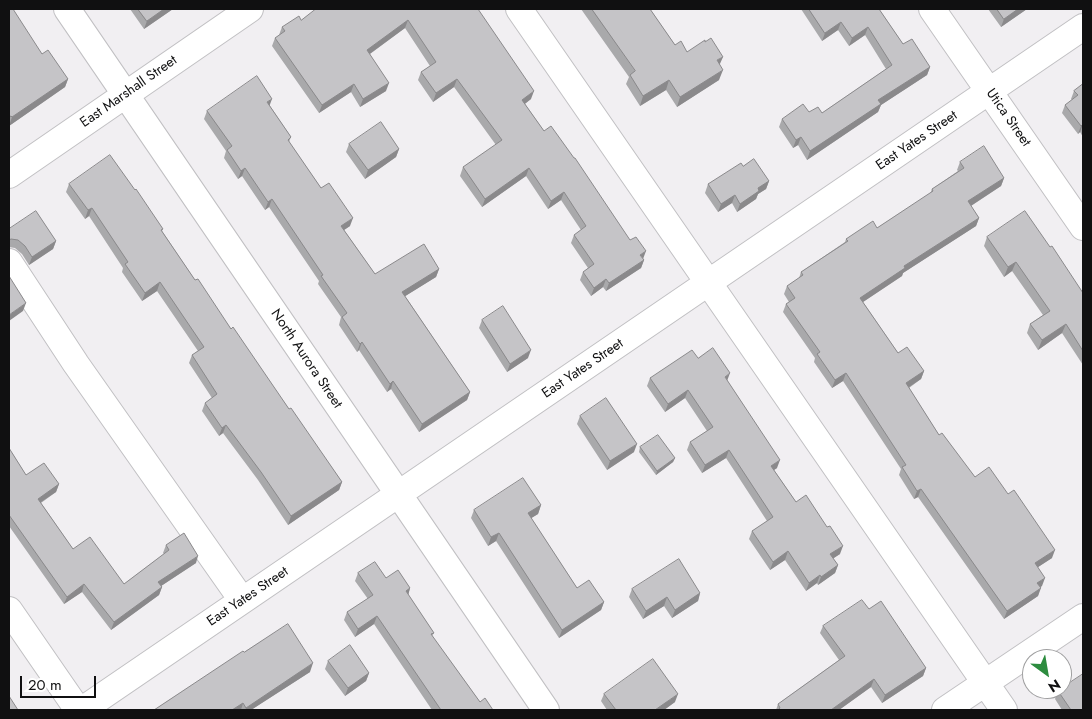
<!DOCTYPE html>
<style>
body{margin:0}
#map{position:relative;width:1092px;height:719px;overflow:hidden;background:#f1eff2;font-family:Jost,sans-serif}
canvas{display:block}
.frame{position:absolute;inset:0;border:10px solid #101011;pointer-events:none}
.north{position:absolute;left:1022px;top:649px;width:50px;height:50px;box-sizing:border-box;background:#fff;border:1px solid #9f9fa0;border-radius:50%;rotate:148deg;font-size:14px;font-weight:700;line-height:20px;text-align:center;color:#101011}
.north::after{content:'';display:block;margin:auto;width:18px;height:22px;background:#2d8c3f;clip-path:polygon(50% 0,100% 100%,50% 72%,0 100%)}
.scale{position:absolute;left:20px;top:676px;width:76px;height:22px;box-sizing:border-box;border:2px solid #101011;border-top:0;padding-left:6px;font-size:15px;line-height:18px;white-space:nowrap;color:#101011;-webkit-text-stroke:4px #fff;paint-order:stroke}
</style>
<div id="map">
<canvas width="1092" height="719"></canvas>
<div class="frame"></div>
<div class="north">N</div>
<div class="scale">20 m</div>
</div>
<script>
const ctx = document.querySelector('canvas').getContext('2d');
ctx.lineJoin = 'round';
function stroke(path, color, width, dash) { ctx.strokeStyle = color; ctx.lineWidth = width; ctx.lineCap = dash ? 'butt' : 'round'; ctx.setLineDash(dash || []); ctx.stroke(path); }
function fill(path, color) { ctx.fillStyle = color; ctx.fill(path, 'evenodd'); }
function label(font, color, halo, rows, align = 'center') {
  ctx.font = font + ' Jost,sans-serif'; ctx.lineWidth = 5; ctx.setLineDash([]); ctx.textBaseline = 'middle'; ctx.strokeStyle = halo; ctx.fillStyle = color; for (const [text, x, y, turn = 0] of rows) {
    ctx.save(); ctx.translate(x, y); ctx.rotate((+turn || 0) * Math.PI / 180); ctx.textAlign = isNaN(turn) ? turn : align; if (halo) ctx.strokeText(text, 0, 0); ctx.fillText(text, 0, 0); ctx.restore();
  }
}
const minor = new Path2D(`
 M67,9L546,710
 M519,9L1004,710
 M932,9L1083,227
 M9,175L250,9
 M9,262L76,364L242,600
 M9,610L78,710
 M82,710L1083,27
 M945,710L1083,617`);
const wall = new Path2D(`
 M9,9L42,54L68,79L65,87L9,126Z
 M130,9H173L144,29Z
 M478,9L531,99L525,104L544,131L644,260L641,268L606,291L603,287L591,296L580,280L583,272L588,268L571,243L574,235L581,230L561,200L548,209L526,176L482,207L460,176L463,167L496,145L454,87L433,102L418,80L421,72L430,66L405,28L370,54L386,91L360,107L351,92L319,113L272,46L275,38L279,35L282,27L301,20Z
 M581,9H650L675,45L687,52L720,65L719,80L677,107L666,90L640,106L626,84L629,77Z
 M801,9H879L903,44L930,67L927,75L881,105L878,112L807,160L798,145L793,148L779,127L782,119L809,112L822,113L886,69L865,35L849,46L838,30L822,41Z
 M988,9H1027L1001,27Z
 M1083,84V137L1080,132L1078,134L1062,113L1065,105L1072,100L1071,99L1074,91Z
 M270,106L291,137L289,142L321,188L350,226L344,230L375,274L439,269L436,277L405,296L470,392L467,400L419,432L391,389L387,392L359,350L357,352L339,325L341,317L318,284L319,281L269,207L265,210L242,176L238,179L224,158L226,151L204,119L207,111Z
 M349,144L399,149L396,157L365,179L346,152Z
 M960,162L1004,178L1001,186L971,206L979,218L976,226L903,273L902,276L863,302L898,353L924,371L921,379L909,388L939,435L975,477L1052,558L1038,567L1042,586L1040,587L1038,596L1004,619L918,497L914,499L899,475L901,469L843,381L832,388L814,362L815,358L783,312L786,304L789,302L784,294L787,286L799,278L801,272L845,242L846,239L877,228L930,194L932,189L958,171L957,170Z
 M743,166L769,181L766,189L758,194L756,199L737,212L732,203L718,212L705,193L708,184Z
 M69,184L163,229L162,231L195,280L231,329L342,482L339,490L288,525L258,480L223,433L219,436L202,411L205,403L212,398L189,363L192,355L198,351L157,291L142,301L122,272L123,268L89,216L85,219L66,192Z
 M9,229L56,241L53,249L29,265L22,254L15,248L9,247Z
 M987,237L1083,293V365L1062,333L1038,350L1027,333L1030,324L1043,315L1012,271L1004,277L984,246Z
 M482,320L528,358L507,372L479,328Z
 M698,358L727,380L777,468L774,470L796,502L840,554L833,558L838,565L835,573L818,585L817,583L806,591L785,560L770,570L749,539L752,531L767,521L726,458L702,473L687,450L690,442L707,431L685,398L665,412L647,386L650,378Z
 M580,416L634,452L607,470L577,424Z
 M640,447L675,458L673,462L656,475L639,452Z
 M9,448L26,475L59,484L56,492L41,503L73,549L124,584L164,554L163,553L166,545L196,563L161,586L162,587L159,595L111,630L82,592L64,604L9,526Z
 M541,505L538,514L531,518L577,588L604,602L601,610L559,638L496,541L488,546L471,518L474,510Z
 M358,573L386,578L410,588L408,595L434,633L432,636L480,702L493,710H432L374,624L355,637L344,620L347,612L368,599L355,581Z
 M632,589L700,593L698,601L672,618L664,606L643,619L629,597Z
 M869,609L926,668L923,676L882,703L871,687L839,710H776L778,704L839,660L820,633L823,626Z
 M244,652L310,672L251,710H154Z
 M328,661L369,673L366,681L345,696L325,669Z
 M1058,691L1083,710H1062L1055,699Z
 M604,694L675,702L664,710H607L601,701Z`);
const shadedWall = new Path2D(`
 M164,9H173L144,29L147,21Z
 M1018,9H1027L1001,27L1004,19Z
 M408,20L405,28L364,58L367,50Z
 M841,22L838,30L822,41L825,33Z
 M868,27L865,35L849,46L852,38Z
 M723,57L719,66L717,60Z
 M930,67L927,75L881,105L878,112L807,160L810,151L878,100Z
 M723,70L719,80L677,107L680,97Z
 M68,79L65,87L9,126L12,117Z
 M457,79L454,87L433,102L436,93Z
 M669,80L666,90L640,106L643,96Z
 M389,83L386,91L360,107L363,99Z
 M354,84L351,92L319,113L322,105Z
 M534,91L531,99L519,108L522,100Z
 M272,99L269,107L267,102Z
 M1083,124L1080,132L1078,134L1081,126Z
 M801,137L798,145L793,148L796,140Z
 M399,149L396,157L365,179L368,170Z
 M245,168L242,176L238,179L241,171Z
 M529,168L526,176L482,207L485,199Z
 M1004,178L1001,186L966,209L968,201Z
 M769,181L766,189L758,194L756,199L737,212L740,204L758,188Z
 M564,192L561,200L548,209L551,201Z
 M735,195L732,203L718,212L721,204Z
 M272,199L269,207L265,210L268,202Z
 M92,208L89,216L85,219L88,210Z
 M353,218L350,226L338,234L341,226Z
 M979,218L976,226L903,273L902,276L857,306L860,298L904,266Z
 M56,241L53,249L29,265L32,257Z
 M646,251L643,259L640,255Z
 M644,260L641,268L606,291L609,283Z
 M1016,262L1012,271L1004,277L1008,267Z
 M439,269L436,277L399,300L402,292Z
 M606,279L603,287L591,296L594,288Z
 M160,282L157,291L142,301L145,293Z
 M26,303L23,311L9,321V315Z
 M1066,324L1062,333L1038,350L1042,340Z
 M362,342L359,350L357,352L360,344Z
 M531,350L528,358L507,372L510,364Z
 M924,371L921,379L903,391L906,383Z
 M730,373L727,381L725,377Z
 M846,373L843,381L832,388L835,380Z
 M393,381L391,389L387,392L390,384Z
 M688,390L685,398L665,412L668,404Z
 M470,392L467,400L419,432L422,424Z
 M226,425L223,433L219,436L222,428Z
 M637,444L634,452L607,470L610,461Z
 M729,450L726,458L702,473L705,465Z
 M675,458L673,462L656,475L657,471Z
 M780,460L777,468L768,474L771,466Z
 M342,482L339,490L288,525L291,516Z
 M59,484L56,492L35,506L38,499Z
 M921,489L918,497L914,499L917,491Z
 M541,505L538,514L525,522L528,513Z
 M499,533L496,541L488,546L491,537Z
 M843,546L840,554L828,562L830,554Z
 M1055,550L1052,558L1032,571L1035,563Z
 M788,551L785,560L770,570L773,562Z
 M198,556L196,563L155,590L158,582Z
 M838,565L835,573L818,585L821,577Z
 M820,575L817,583L806,591L809,583Z
 M1045,578L1042,586L1034,591L1037,583Z
 M84,584L82,592L64,604L67,597Z
 M162,587L159,595L111,630L114,622Z
 M410,588L408,596L406,591Z
 M1041,588L1038,596L1004,619L1007,611Z
 M700,593L698,601L672,618L675,610Z
 M667,597L664,606L643,619L646,611Z
 M604,602L601,610L559,638L562,630Z
 M377,616L374,624L355,637L358,629Z
 M313,663L310,672L251,710H245L246,708Z
 M926,668L923,676L882,703L885,695Z
 M369,673L366,681L345,696L348,688Z
 M874,679L871,687L839,710H831Z
 M678,694L675,702L664,710H655Z
 M243,703L241,710H232Z`);
const building = new Path2D(`
 M9,9H13L42,54L48,50L68,79L12,117L11,116L9,117Z
 M138,9H164L147,21Z
 M316,9H478L534,91L522,100L544,131L551,126L574,158H575L630,240L636,237L646,251L640,255L644,260L609,283L606,279L594,288L583,272L594,264L574,235L586,226L564,192L551,201L529,168L485,199L463,167L502,140L457,79L436,93L421,72L436,62L408,20L367,50L389,83L363,99L354,84L322,105L275,38L285,31L282,27L299,16L301,20Z
 M592,9H650L675,45L681,41L687,52L705,40V42L711,38L723,57L717,60L723,70L680,97L669,80L643,96L630,75L635,71Z
 M809,9H879L903,44L912,39L930,67L878,100L881,104L810,151L801,137L796,140L782,119L803,104L809,112L818,107L822,113L892,65L868,27L852,38L841,22L825,33Z
 M997,9H1018L1004,19Z
 M257,76L272,99L267,102L291,137L288,140L321,188L329,183L353,218L341,226L375,274L424,244L439,269L402,292L470,392L422,424L393,381L390,384L362,342L360,344L342,317L347,313L321,276L323,275L272,199L268,202L245,168L241,171L227,150L232,146L207,111Z
 M1083,84V124L1081,126L1065,105L1078,95L1074,91Z
 M381,122L399,149L368,170L349,144Z
 M984,146L1004,178L968,201L979,218L904,266L905,268L860,298L898,353L907,347L924,371L906,383L939,435L942,433L975,477L989,467L1008,494L1014,490L1055,550L1035,563L1045,578L1037,583L1041,588L1007,611L921,489L917,491L902,467L906,465L846,373L835,380L817,354L820,352L786,304L795,298L787,286L803,275L801,272L848,241L846,239L873,221L877,228L933,191L932,189L964,168L960,162Z
 M110,155L135,190L136,189L163,229L161,230L195,280L198,279L231,329L233,327L289,409L291,408L342,482L291,516L261,472L226,425L222,428L205,403L217,394L192,355L204,347L160,282L145,293L125,264L128,262L92,208L88,210L69,184Z
 M754,159L769,181L758,188L759,191L740,204L735,195L721,204L708,184L741,163L743,166Z
 M36,211L56,241L32,257L25,246L18,240L11,239L9,240V229Z
 M1025,211L1050,247L1052,246L1083,293V351L1066,324L1042,340L1030,324L1050,311L1016,262L1008,267L987,237Z
 M9,276L26,303L9,315Z
 M503,306L531,350L510,364L482,320Z
 M713,348L730,373L725,377L780,460L771,466L796,502L806,495L827,527L830,526L843,546L830,554L838,565L821,577L820,575L809,583L788,551L773,562L752,531L773,517L729,450L705,465L690,442L713,427L688,390L668,404L650,378L692,350L698,358Z
 M606,398L637,444L610,461L580,416Z
 M658,435L675,458L657,471L640,447Z
 M9,448L26,475L44,463L59,484L38,499L73,549L90,537L124,584L169,550L166,545L184,533L198,556L158,582L162,587L114,622L84,584L67,597L9,515Z
 M523,478L541,505L528,513L577,588L589,580L604,602L562,630L499,533L491,537L474,510Z
 M679,559L700,593L675,610L667,597L646,611L632,589Z
 M375,562L386,578L398,570L410,588L406,591L434,633L431,634L480,702L485,698L493,710H441L377,616L358,629L347,612L373,595L358,573Z
 M862,600L869,609L881,601L926,668L885,695L874,679L831,710H778L780,708L778,704L845,656L823,626Z
 M288,624L313,663L246,708L243,703L232,710H154L243,651L244,652Z
 M350,645L369,673L348,688L328,661Z
 M653,659L678,694L655,710H616L604,694Z
 M1083,674V710H1071L1058,691L1062,689V688Z
 M9,696L18,710H9Z`);
const streetNames = [
 ["East Marshall Street",129,92,-35],
 ["Utica Street",1008,118,55],
 ["East Yates Street",917,141,-34],
 ["North Aurora Street",306,359,56],
 ["East Yates Street",583,369,-34],
 ["East Yates Street",248,597,-34]
];
stroke(minor, '#c1c0c3', 28);
stroke(minor, '#fff', 26);
fill(wall, '#a9a9ab');
fill(shadedWall, '#8a898b');
fill(building, '#c5c4c7');
stroke(building, '#8a898b', 1);
label('14px', '#101011', '#fff', streetNames);
</script>
